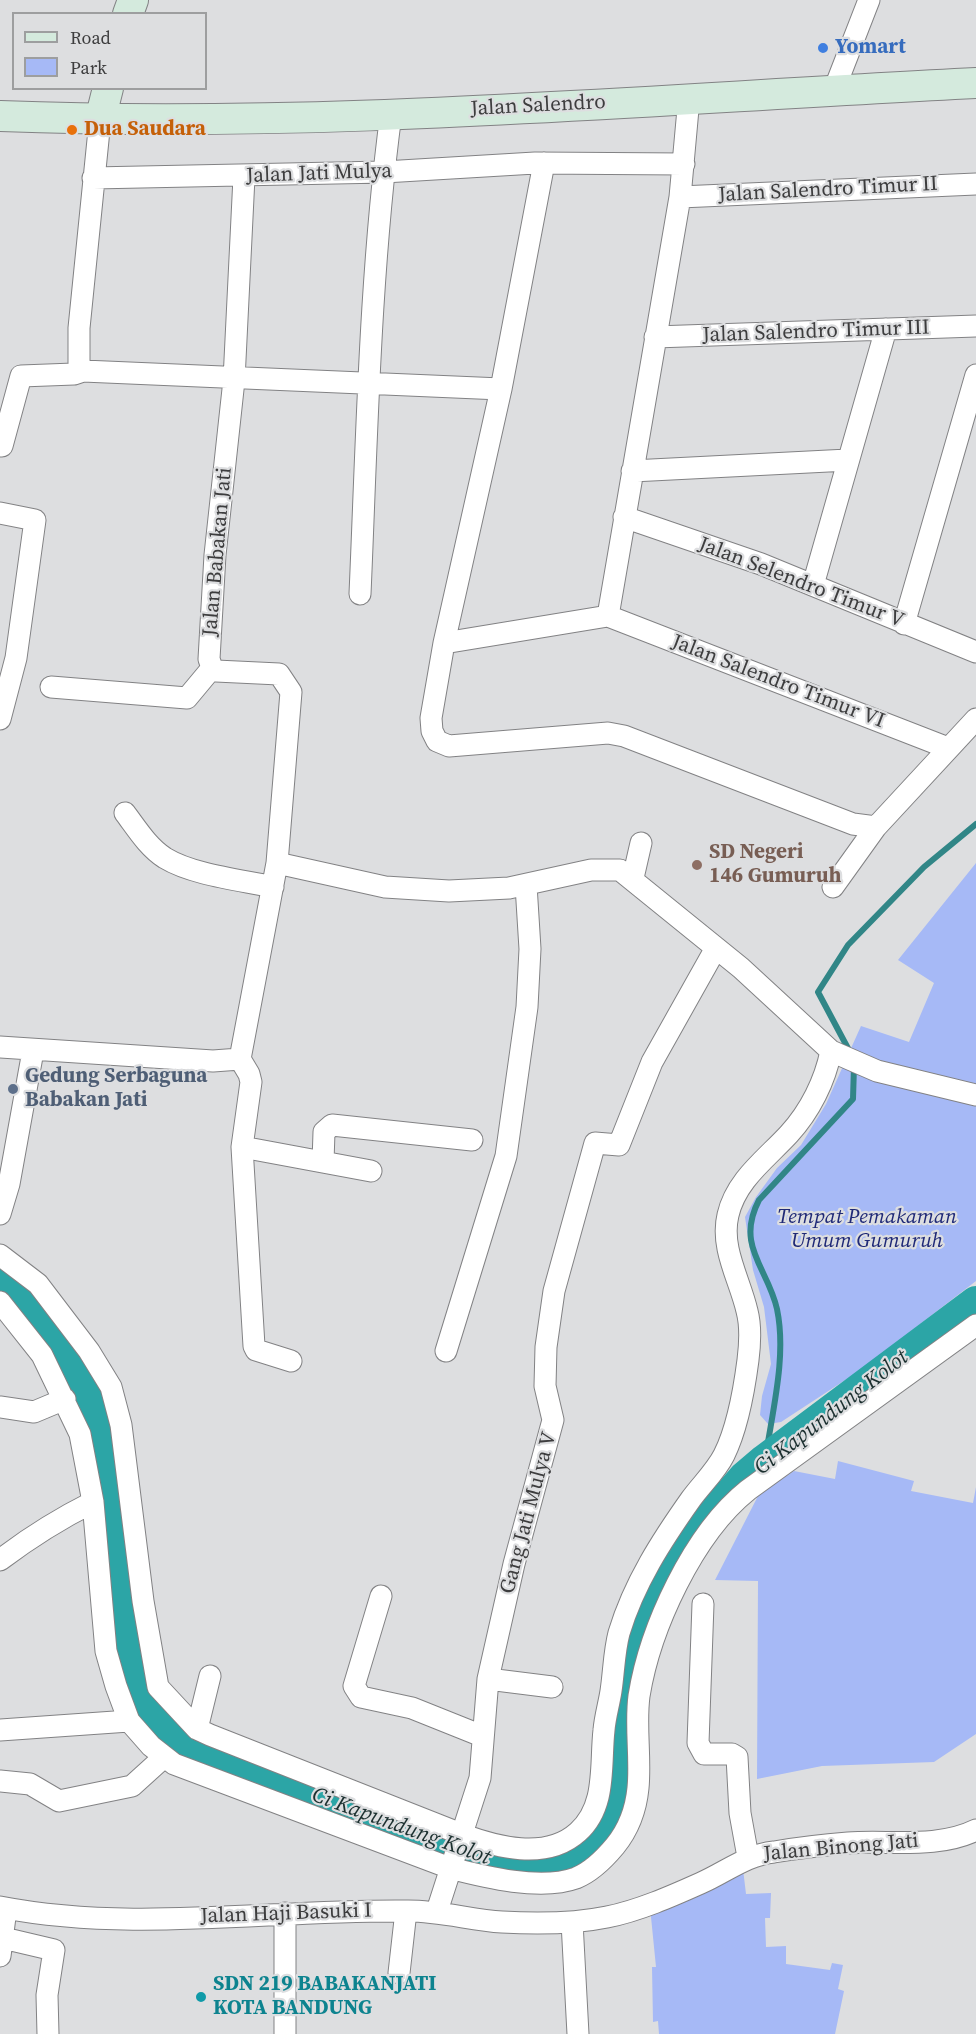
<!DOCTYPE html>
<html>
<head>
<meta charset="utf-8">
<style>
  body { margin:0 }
  #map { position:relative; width:976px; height:2034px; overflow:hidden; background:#dddee0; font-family:"Source Serif 4",serif }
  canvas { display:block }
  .legend { position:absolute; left:12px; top:12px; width:195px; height:78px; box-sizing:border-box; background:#dddee0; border:2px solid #9d9e9f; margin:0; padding:8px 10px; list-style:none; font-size:18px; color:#3d3d3e }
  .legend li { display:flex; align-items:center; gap:12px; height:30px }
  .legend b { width:30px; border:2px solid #9d9e9f }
</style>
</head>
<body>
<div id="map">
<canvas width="976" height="2034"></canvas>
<ul class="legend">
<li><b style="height:8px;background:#d4eadd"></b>Road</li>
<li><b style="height:16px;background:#a6b9f6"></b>Park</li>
</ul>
</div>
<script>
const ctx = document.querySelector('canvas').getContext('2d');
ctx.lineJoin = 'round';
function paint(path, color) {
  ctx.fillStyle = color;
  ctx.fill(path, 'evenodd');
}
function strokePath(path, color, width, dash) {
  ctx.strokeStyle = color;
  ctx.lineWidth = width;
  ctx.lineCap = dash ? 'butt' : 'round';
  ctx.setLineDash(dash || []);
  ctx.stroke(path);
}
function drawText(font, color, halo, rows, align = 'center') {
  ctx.font = font + ' "Source Serif 4",serif';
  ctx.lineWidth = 4.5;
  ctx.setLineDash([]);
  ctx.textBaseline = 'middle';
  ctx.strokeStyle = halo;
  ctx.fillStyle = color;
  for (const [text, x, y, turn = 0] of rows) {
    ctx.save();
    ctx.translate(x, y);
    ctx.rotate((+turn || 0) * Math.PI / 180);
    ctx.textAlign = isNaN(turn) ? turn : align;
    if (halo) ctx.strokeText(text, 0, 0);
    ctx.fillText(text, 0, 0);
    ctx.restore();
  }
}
paint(new Path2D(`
  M 976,863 L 976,1281 L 859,1371 L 781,1422 L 768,1424 L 760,1415 L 762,1396 L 771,1364 L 764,1307 L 753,1270 L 745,1217 L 756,1197 L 777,1168 L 801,1145 L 826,1104 L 861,1026 L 909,1042 L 934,983 L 898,960 Z
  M 838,1461 L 914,1481 L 911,1491 L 973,1503 L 976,1487 L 976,1734 L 934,1762 L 822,1766 L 757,1779 L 758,1581 L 715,1580 L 759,1494 L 794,1471 L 835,1479 Z
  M 743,1869 L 746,1894 L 771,1893 L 770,1918 L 765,1918 L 766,1947 L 786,1946 L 786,1964 L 830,1970 L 832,1963 L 843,1965 L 838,1989 L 844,1991 L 835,2034 L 659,2034 L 658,2021 L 653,2022 L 652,1967 L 656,1967 L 650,1907 Z`), '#a6b9f6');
strokePath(new Path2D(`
  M 851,1054 L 818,992 L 848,945 L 924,867 L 976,824
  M 765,1461 C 772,1412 787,1357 777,1309 C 768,1268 735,1246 759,1200 L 853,1099 L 854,1066`), '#318687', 6);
strokePath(new Path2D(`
  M 0,1276 L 55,1338 L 83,1384 L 100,1434 L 128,1666 L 145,1712 L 176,1743 L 501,1864 L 542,1864 L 569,1855 L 597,1837 L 611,1810 L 623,1684 L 641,1607 L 697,1533 L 745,1478 L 765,1461 L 976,1303`), '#2ca5a6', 34);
const street = new Path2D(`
  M 834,90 L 869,0
  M 100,120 L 79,328 L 79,363 L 83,371 L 501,389
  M 544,163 L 501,389 L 444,643 L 431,718 L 432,731 L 437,741 L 449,746 L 608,733 L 624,736 L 853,824 L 876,827
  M 93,178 L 384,172 L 535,163 L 684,164
  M 680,197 L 976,184
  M 655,337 L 976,326
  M 0,446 L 2,446 L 21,376 L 74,374 L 83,371
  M 632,471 L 848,460
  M 0,513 L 35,520 L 16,658 L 0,719
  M 624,517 L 761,564 L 976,652
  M 813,585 L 886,329
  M 360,594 C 367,434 370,272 391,114
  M 608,616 L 948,748
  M 904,624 L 976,375
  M 444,643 L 608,616 L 680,197 L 689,98
  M 212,668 L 209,659 L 215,555 L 234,380 L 244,177
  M 212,668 L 216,671 L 279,674 L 291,692 L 277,863 L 240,1059
  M 51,687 L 187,698 L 212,668
  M 125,813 C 137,829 148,847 165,858 C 193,875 241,880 273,887
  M 277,863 L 385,887 L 449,891 L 509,888 L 591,870 L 620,870 L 741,968 L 831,1051 L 877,1071 L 976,1095
  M 633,878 L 641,843
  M 833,887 L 876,827 L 976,719
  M 0,1047 L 213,1061 L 240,1059
  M 240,1059 L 249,1074 L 251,1082 L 242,1147 L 254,1346 L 256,1350 L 291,1361
  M 242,1147 L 371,1171
  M 323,1162 L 324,1132 L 332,1125 L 472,1140
  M 0,1214 L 9,1184 L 33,1051
  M 0,1255 L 38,1284 L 89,1351 L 111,1387 L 121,1425 L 143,1601 L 158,1687 L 197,1729 L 210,1735 L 461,1834 C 496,1847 546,1861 578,1832 C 607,1806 600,1765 604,1730 C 605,1717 609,1704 611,1691 C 614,1671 614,1652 619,1633 C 634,1583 662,1540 691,1499 C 702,1484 716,1471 724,1455 C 738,1427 744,1391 748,1360 C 750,1344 751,1326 747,1311 C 740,1280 720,1248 728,1215 C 736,1180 766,1159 789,1134 C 810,1111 825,1081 831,1051
  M 0,1302 L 42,1355 L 80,1434 L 93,1502 L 106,1651 L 116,1686 L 129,1721 L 151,1746 L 174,1764 L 450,1868 C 485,1877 541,1891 576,1878 C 591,1872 605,1858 615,1846 C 628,1830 636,1809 638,1788 C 641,1758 635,1726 639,1696 C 650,1628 693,1534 748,1490 L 976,1325
  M 446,1351 L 506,1156 L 527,1007 L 530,949 L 526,885
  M 0,1407 L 34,1412 L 65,1399
  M 0,1560 C 29,1538 59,1519 93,1502
  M 381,1596 L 354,1686 L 361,1697 L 412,1708 L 482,1736
  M 703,1604 L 698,1743 L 704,1754 L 732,1754 L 737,1757 L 740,1813 L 748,1857
  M 488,1679 L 552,1687
  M 197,1729 L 210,1676
  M 0,1730 L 129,1721
  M 0,1781 L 30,1784 L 59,1801 L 132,1786 L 164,1757
  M 0,1907 C 134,1933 272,1909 408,1911 C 441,1911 471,1920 502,1922 C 537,1924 573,1924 607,1917 C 638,1911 672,1896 701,1883 C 726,1872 746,1855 774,1852 C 798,1848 823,1845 848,1843 C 889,1840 938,1849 976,1830
  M 437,1911 L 480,1778 L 488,1679 L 514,1564 L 553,1420 L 545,1386 L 546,1347 L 554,1291 L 595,1143 L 619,1145 L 652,1062 L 716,948
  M 285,1913 L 285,2034
  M 572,1922 L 578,2034
  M 3,1938 L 54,1950 L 47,1995 L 48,2034
  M 0,1956 L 6,1909
  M 399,1973 L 406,1911`);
const secondary = new Path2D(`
  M 128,14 L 133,0
  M 0,116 C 325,129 652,99 976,83
  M 100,120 L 108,88`);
strokePath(street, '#828284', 23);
strokePath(secondary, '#828284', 32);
strokePath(street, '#fff', 21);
strokePath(secondary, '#d4eadd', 30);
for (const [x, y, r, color] of [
  [823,48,6,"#3f7fe0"],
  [72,130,6,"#e8710a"],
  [697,865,6,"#8d6e63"],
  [13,1089,6,"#5c6f8a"],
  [201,1997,6,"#0f9aa8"]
]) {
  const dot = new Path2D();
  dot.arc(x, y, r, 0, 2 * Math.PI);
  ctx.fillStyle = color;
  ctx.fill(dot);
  strokePath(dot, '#dddee0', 2);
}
drawText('bold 21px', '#366cbe', '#dddee0', [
  ["Yomart",835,48]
], 'left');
drawText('21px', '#3d3d3e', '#dddee0', [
  ["Jalan Salendro",538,106,-3],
  ["Jalan Jati Mulya",319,174,-2],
  ["Jalan Salendro Timur II",828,190,-3],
  ["Jalan Salendro Timur III",816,332,-2],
  ["Jalan Babakan Jati",218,552,-85],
  ["Jalan Selendro Timur V",801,583,21],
  ["Jalan Salendro Timur VI",778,682,21],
  ["Gang Jati Mulya V",529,1513,-75],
  ["Jalan Binong Jati",841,1848,-5],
  ["Jalan Haji Basuki I",286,1914,-2]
]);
drawText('bold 21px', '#c56008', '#dddee0', [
  ["Dua Saudara",84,130]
], 'left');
drawText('bold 21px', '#785e54', '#dddee0', [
  ["SD Negeri",709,853],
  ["146 Gumuruh",709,877]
], 'left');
drawText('bold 21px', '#4e5e75', '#dddee0', [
  ["Gedung Serbaguna",25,1077],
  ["Babakan Jati",25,1101]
], 'left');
drawText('italic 21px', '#1f2977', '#dddee0', [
  ["Tempat Pemakaman",867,1218],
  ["Umum Gumuruh",867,1242]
]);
drawText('bold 21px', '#0d838f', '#dddee0', [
  ["SDN 219 BABAKANJATI",213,1985],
  ["KOTA BANDUNG",213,2009]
], 'left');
drawText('italic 22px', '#1c3030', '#dddee0', [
  ["Ci Kapundung Kolot",832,1413,-38],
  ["Ci Kapundung Kolot",401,1827,20]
]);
</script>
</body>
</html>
